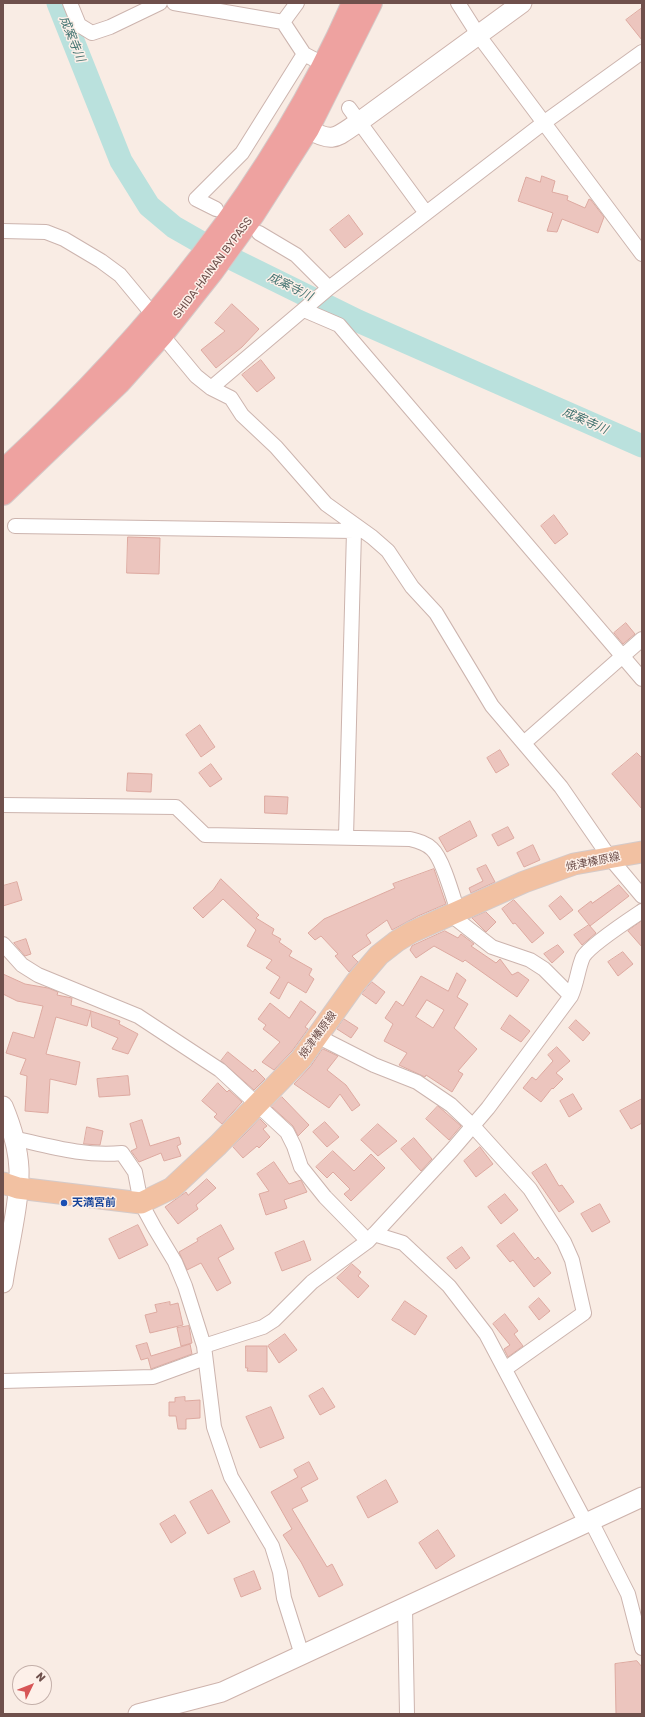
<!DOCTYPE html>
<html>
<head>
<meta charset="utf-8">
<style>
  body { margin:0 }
  #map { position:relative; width:645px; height:1717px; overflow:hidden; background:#f9ece4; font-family:Rubik,sans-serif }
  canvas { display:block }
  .frame { position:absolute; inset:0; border:4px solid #6f504c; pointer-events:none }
  .north { position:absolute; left:12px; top:1665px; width:40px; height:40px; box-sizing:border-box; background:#fdf0e9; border:1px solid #c4b0aa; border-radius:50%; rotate:47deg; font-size:11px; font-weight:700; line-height:16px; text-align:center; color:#6f504c }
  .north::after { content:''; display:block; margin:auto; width:14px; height:18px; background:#d75556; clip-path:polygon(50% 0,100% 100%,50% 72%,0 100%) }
</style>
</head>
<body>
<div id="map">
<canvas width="645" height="1717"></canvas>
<div class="frame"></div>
<div class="north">N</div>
</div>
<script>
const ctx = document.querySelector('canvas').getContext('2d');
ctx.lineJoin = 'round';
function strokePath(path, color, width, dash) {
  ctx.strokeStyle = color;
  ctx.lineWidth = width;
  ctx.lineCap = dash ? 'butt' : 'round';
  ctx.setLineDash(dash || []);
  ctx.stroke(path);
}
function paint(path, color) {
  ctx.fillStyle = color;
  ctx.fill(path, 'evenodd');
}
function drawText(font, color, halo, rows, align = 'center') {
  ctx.font = font + ' Rubik,"Noto Sans JP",sans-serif';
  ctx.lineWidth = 3;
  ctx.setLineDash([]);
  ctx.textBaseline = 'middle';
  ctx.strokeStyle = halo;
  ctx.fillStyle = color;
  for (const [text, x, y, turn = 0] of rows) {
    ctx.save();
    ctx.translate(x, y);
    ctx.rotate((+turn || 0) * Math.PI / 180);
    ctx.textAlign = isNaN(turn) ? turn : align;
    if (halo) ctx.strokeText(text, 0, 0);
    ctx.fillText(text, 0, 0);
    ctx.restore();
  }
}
strokePath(new Path2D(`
  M 58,3 L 121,161 L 149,206 L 174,227 L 216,251 L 358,321 L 642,446`), '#bae1dd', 23);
const building = new Path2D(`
  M 642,8 L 642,40 L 626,20 Z
  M 542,176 L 555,181 L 552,192 L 568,196 L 567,200 L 585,208 L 589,199 L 591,200 L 604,217 L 598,233 L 562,219 L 557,232 L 547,231 L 553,213 L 518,201 L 526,177 L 540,182 Z
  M 349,215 L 363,234 L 345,248 L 330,230 Z
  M 232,304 L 259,329 L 242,347 L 216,368 L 201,350 L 225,331 L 215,323 Z
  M 261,360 L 275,378 L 257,392 L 242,375 Z
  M 554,515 L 568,534 L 555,544 L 541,526 Z
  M 128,537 L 160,538 L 159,574 L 127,573 Z
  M 626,623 L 635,634 L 623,644 L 614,633 Z
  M 200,725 L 215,747 L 201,757 L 186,735 Z
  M 500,750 L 509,765 L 496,773 L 487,758 Z
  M 637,753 L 642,758 L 642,809 L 612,774 Z
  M 211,764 L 222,779 L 210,787 L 199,773 Z
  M 128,773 L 152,774 L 151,792 L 127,791 Z
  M 265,796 L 288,797 L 287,814 L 265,813 Z
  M 470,821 L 477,836 L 447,852 L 439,838 Z
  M 508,827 L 514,838 L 498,846 L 492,835 Z
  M 533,845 L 540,860 L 524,867 L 517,853 Z
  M 486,865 L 495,882 L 471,893 L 469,888 L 483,881 L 477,869 Z
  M 434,869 L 446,904 L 418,916 L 392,930 L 387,920 L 366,935 L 371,943 L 352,956 L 358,962 L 349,972 L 335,956 L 338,954 L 321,936 L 315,940 L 308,933 L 324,919 L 395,888 L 393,884 Z
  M 221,879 L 259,915 L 256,918 L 274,929 L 272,934 L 281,939 L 279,942 L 292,951 L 289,956 L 312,969 L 309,975 L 314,979 L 306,993 L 288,982 L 279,999 L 270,993 L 280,977 L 266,968 L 272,960 L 247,946 L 256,930 L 223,899 L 203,918 L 193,908 L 213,890 Z
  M 17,882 L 22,900 L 3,906 L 3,886 Z
  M 619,885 L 629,896 L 590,926 L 578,911 L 591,901 L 592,903 Z
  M 561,896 L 573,910 L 560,920 L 549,906 Z
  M 514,900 L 544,933 L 532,943 L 515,923 L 513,924 L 502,909 Z
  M 486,912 L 496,922 L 486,932 L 472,918 Z
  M 642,921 L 642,947 L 628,931 Z
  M 589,925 L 596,933 L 582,945 L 574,935 Z
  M 445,931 L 458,938 L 461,934 L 474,944 L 471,946 L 496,963 L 500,959 L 512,975 L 518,972 L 529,980 L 517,997 L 465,960 L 463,962 L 434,946 L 416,958 L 410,950 L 412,946 Z
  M 26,939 L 31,954 L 25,956 L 14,943 Z
  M 558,945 L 564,952 L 552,963 L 544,954 Z
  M 623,952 L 633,964 L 618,976 L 608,962 Z
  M 457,973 L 466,980 L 457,997 L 468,1004 L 454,1028 L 477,1049 L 458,1071 L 463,1074 L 452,1092 L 426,1075 L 425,1077 L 399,1065 L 407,1053 L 384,1041 L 393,1024 L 385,1018 L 396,1001 L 403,1006 L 421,976 L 448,991 ZM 427,1000 L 444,1010 L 433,1028 L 416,1017 Z
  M 3,974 L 25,984 L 48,988 L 58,992 L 57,995 L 72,998 L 71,1005 L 91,1011 L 87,1026 L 56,1017 L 46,1054 L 80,1062 L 76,1085 L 50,1079 L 48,1113 L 25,1111 L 27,1076 L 20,1074 L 26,1059 L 6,1053 L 13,1032 L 34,1038 L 43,1006 L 17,1001 L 3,994 Z
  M 372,982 L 385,992 L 376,1004 L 362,994 Z
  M 301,1001 L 316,1012 L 305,1027 L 308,1029 L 292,1051 L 274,1070 L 262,1062 L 280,1042 L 263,1029 L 266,1025 L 258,1019 L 270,1003 L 289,1018 Z
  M 91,1011 L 120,1021 L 119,1024 L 138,1034 L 128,1054 L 112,1049 L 118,1038 L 92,1027 Z
  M 510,1015 L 530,1031 L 521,1042 L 501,1029 Z
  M 344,1019 L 358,1028 L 351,1038 L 337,1029 Z
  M 576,1020 L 590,1033 L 583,1041 L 569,1028 Z
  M 557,1047 L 570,1061 L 556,1073 L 563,1079 L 553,1089 L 552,1088 L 541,1102 L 523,1088 L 532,1077 L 536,1080 L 553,1061 L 548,1055 Z
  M 323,1049 L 338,1056 L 327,1070 L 346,1085 L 360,1105 L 352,1111 L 340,1094 L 329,1108 L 294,1084 L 310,1067 Z
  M 228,1052 L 253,1072 L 255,1069 L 265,1079 L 254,1090 L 221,1061 Z
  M 128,1076 L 130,1095 L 99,1097 L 97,1079 Z
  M 218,1083 L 227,1092 L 229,1090 L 242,1102 L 222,1124 L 214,1117 L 217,1114 L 202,1101 Z
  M 573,1094 L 582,1109 L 569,1117 L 560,1101 Z
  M 282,1097 L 309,1125 L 298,1136 L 293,1126 L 272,1107 Z
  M 642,1099 L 642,1123 L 631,1129 L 620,1111 Z
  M 438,1106 L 461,1126 L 449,1140 L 426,1119 Z
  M 260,1119 L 267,1126 L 263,1129 L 270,1137 L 259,1148 L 257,1146 L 243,1158 L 233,1147 Z
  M 142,1120 L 150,1146 L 179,1137 L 181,1144 L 177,1146 L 181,1156 L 164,1161 L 161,1153 L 139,1162 L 131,1151 L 137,1148 L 130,1124 Z
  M 325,1122 L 339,1137 L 327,1147 L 313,1132 Z
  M 378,1124 L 397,1141 L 378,1156 L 361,1140 Z
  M 87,1127 L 103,1131 L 100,1145 L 84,1144 Z
  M 414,1138 L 432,1159 L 421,1171 L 401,1149 Z
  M 480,1147 L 493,1164 L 476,1177 L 464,1161 Z
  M 333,1151 L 354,1171 L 371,1154 L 385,1168 L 351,1201 L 344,1194 L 350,1189 L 333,1172 L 327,1178 L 316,1167 Z
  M 274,1162 L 289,1184 L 301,1180 L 307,1192 L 284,1200 L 287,1208 L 266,1215 L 259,1194 L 269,1191 L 257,1174 Z
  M 546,1164 L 559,1186 L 562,1185 L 574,1202 L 559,1212 L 532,1173 Z
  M 207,1179 L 216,1188 L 196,1205 L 198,1209 L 178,1224 L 165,1207 L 186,1192 L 188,1195 Z
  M 505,1194 L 518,1210 L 501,1224 L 488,1207 Z
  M 600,1204 L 610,1222 L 592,1232 L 581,1214 Z
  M 138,1225 L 148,1245 L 119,1259 L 109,1239 Z
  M 221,1225 L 234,1249 L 218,1258 L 231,1283 L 217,1291 L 201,1263 L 187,1270 L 179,1252 L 198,1241 L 197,1239 Z
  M 514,1233 L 535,1260 L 538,1257 L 551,1273 L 534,1287 L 513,1260 L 510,1262 L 497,1246 Z
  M 304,1241 L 311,1260 L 282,1271 L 275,1253 Z
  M 462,1247 L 470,1258 L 456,1269 L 447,1258 Z
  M 352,1264 L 361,1272 L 358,1276 L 369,1286 L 358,1298 L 337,1278 Z
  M 539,1298 L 550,1311 L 539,1320 L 529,1307 Z
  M 405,1301 L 427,1316 L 415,1335 L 392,1320 Z
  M 170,1302 L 170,1305 L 178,1303 L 183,1325 L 150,1333 L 145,1315 L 157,1312 L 155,1305 Z
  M 505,1314 L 518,1331 L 514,1334 L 523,1346 L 508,1357 L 504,1349 L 510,1345 L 493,1324 Z
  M 189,1326 L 192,1343 L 181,1346 L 177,1328 Z
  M 285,1334 L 297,1350 L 279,1363 L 268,1346 Z
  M 147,1343 L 151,1356 L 190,1344 L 192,1354 L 151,1369 L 148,1358 L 141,1360 L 136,1346 Z
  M 246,1346 L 267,1346 L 267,1372 L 247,1371 L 248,1368 L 246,1368 Z
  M 323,1388 L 335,1407 L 320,1415 L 309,1396 Z
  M 185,1397 L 185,1401 L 200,1400 L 200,1418 L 186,1419 L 186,1429 L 178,1429 L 176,1416 L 169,1416 L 169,1402 L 175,1402 L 175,1398 Z
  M 271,1407 L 284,1438 L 260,1448 L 246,1417 Z
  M 309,1462 L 318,1479 L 301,1488 L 308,1501 L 292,1509 L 327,1567 L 332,1564 L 343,1585 L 319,1597 L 301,1562 L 283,1535 L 292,1529 L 271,1492 L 298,1477 L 294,1470 Z
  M 386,1480 L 398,1502 L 368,1518 L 357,1497 Z
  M 212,1490 L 230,1522 L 208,1534 L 190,1502 Z
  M 175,1515 L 186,1533 L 171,1543 L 160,1524 Z
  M 438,1530 L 455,1556 L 436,1569 L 419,1543 Z
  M 254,1571 L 261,1589 L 241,1597 L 234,1579 Z
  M 637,1661 L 642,1667 L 642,1714 L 616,1714 L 615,1664 Z`);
paint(building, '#ecc5be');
strokePath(building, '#dda9a0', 1);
const street = new Path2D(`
  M 70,3 L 79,25 L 92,33 L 110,27 L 160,3
  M 174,3 L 283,22 L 304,54 L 323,64
  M 458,3 L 479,36 L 642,254
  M 283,22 L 297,3
  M 349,108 L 426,213
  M 216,209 L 196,199 L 242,153 L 304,54
  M 3,231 L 46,232 L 64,239 L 101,261 L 120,275 L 154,316
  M 259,233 L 296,255 L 329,288
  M 304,310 L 339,325 L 642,679
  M 162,335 L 196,376 L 211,388 L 231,398 L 242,415 L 276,447 L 326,504 L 372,537 L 388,551 L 412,587 L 436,613 L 492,706 L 561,787 L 610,858 L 642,896
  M 211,388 L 329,288 L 542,124 L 642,52
  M 15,526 L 354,531 L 354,525
  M 525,742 L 642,639
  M 3,805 L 176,807 L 205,835 L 410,839 C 418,841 426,843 432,849 C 443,859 453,897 458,912
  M 346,837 L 354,531
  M 451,915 L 492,947 L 530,960 L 544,969 L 571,996
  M 3,944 L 22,965 L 38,975 L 138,1016 L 220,1070 L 287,1132 L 294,1146 L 301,1167 L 325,1197 L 368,1241
  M 317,1036 L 374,1065 L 417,1082 L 451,1105 L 473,1126 L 530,1189 L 564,1242 L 572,1260 L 584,1313 L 505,1369
  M 13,1138 C 49,1146 85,1157 122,1153 L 135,1172 L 141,1203 L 154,1227 L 175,1262 L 185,1286 L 204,1346 L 214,1427 L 231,1477 L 272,1546 L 280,1572 L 284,1598 L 302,1655
  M 374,1234 L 403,1243 L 449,1286 L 486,1334 L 586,1523
  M 204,1346 L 263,1327 L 274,1320 L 312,1282 L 368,1241 L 452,1150 L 488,1108 L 571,996 C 577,983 578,968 583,957 C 589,946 630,919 642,911
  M 3,1381 L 153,1377 L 205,1358
  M 591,1521 L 628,1594 L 642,1648
  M 405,1608 L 407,1714`);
const secondary = new Path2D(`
  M 308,129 C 334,144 336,137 359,122 L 522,3
  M 3,1106 C 11,1125 18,1148 19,1169 C 20,1202 8,1249 3,1283
  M 138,1714 L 222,1692 L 642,1497`);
const primary = new Path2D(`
  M 3,1183 L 18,1188 L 141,1203 L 172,1188 L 218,1145 L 301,1059 L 356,982 L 379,955 L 397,941 L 412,932 L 524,882 L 574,864 L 642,852`);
const highway = new Path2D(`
  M 3,471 C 148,337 273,185 353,3
  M 3,494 L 120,382 L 162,335 L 212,272 L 253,215 L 308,129 L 371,3`);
strokePath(street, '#ccb4ae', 16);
strokePath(secondary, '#ceb3ac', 21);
strokePath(primary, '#d4cac9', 23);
strokePath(highway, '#d4cac9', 24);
strokePath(street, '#fff', 14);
strokePath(secondary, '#fff', 19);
strokePath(primary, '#f2c1a2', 21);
strokePath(highway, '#eea2a0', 22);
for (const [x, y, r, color] of [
  [64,1203,4,"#1a4fb4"]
]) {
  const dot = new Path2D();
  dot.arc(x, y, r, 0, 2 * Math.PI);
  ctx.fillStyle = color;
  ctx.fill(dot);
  strokePath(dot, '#fdf0e9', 1.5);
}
drawText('11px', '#6f504c', '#fdf0e9', [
  ["SHIDA-HAINAN BYPASS",213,268,-53],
  ["焼津榛原線",593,862,-12],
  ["焼津榛原線",318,1035,-54]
]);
drawText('bold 11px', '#164399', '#fdf0e9', [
  ["天満宮前",72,1203]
], 'left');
drawText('italic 12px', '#427370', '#fdf0e9', [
  ["成案寺川",72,39,68],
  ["成案寺川",290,287,26],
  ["成案寺川",585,421,24]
]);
</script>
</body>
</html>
